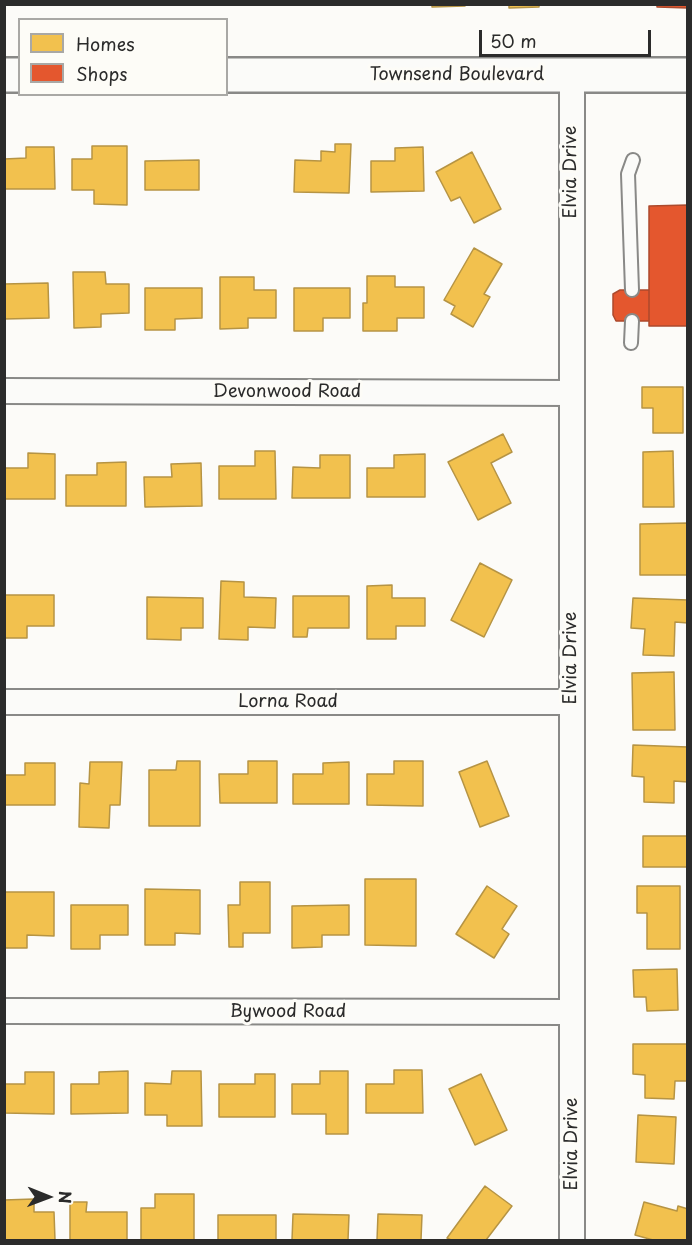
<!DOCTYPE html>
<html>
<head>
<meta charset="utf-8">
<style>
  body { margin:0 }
  #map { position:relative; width:692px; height:1245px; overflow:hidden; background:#fcfbf8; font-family:"Playpen Sans",sans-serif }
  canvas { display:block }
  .frame { position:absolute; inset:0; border:6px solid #2b2b2b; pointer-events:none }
  .legend { position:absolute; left:18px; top:18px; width:210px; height:78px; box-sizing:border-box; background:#fdfcf7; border:2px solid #a9a8a5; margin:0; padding:8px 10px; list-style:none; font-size:18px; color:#2b2b2b }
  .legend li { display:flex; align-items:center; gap:12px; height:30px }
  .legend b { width:30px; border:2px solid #a9a8a5 }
  .north { position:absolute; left:18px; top:1167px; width:60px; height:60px; -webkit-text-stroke:4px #fdfcf7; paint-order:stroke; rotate:91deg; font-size:16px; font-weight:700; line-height:24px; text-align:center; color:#2b2b2b }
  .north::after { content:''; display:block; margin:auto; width:21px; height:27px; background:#2b2b2b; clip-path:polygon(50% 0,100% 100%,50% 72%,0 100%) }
  .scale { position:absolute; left:479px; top:30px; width:172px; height:27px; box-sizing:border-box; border:3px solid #2b2b2b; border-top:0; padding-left:8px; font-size:18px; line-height:21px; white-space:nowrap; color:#2b2b2b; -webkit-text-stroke:4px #fdfcf7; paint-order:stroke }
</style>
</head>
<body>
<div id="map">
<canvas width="692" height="1245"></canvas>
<div class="frame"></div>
<ul class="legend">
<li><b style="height:16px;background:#f2c14e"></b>Homes</li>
<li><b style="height:16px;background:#e4572e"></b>Shops</li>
</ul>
<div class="north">N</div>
<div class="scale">50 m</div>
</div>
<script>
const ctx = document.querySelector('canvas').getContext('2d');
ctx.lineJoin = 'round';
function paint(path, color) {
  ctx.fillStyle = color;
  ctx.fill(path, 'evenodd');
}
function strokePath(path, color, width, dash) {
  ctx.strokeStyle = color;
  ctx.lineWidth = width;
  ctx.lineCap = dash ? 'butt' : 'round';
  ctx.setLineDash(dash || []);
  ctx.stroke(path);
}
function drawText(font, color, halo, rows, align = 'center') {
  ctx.font = font + ' "Playpen Sans",sans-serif';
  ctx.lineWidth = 6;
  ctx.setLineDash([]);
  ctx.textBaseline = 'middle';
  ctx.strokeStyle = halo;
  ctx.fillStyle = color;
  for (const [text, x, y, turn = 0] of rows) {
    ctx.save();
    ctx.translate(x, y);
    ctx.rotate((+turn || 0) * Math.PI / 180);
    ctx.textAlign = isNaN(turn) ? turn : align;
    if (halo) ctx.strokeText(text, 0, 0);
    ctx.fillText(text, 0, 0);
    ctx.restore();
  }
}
const homes = new Path2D(`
  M 432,4 L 465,4 L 465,6 L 432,7 Z
  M 509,4 L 539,4 L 539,7 L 509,8 Z
  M 335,144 L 351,144 L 349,193 L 294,192 L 295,160 L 321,161 L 321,151 L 335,152 Z
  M 92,146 L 127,146 L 127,205 L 94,204 L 94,190 L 72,190 L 72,159 L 92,159 Z
  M 26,147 L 54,147 L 55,189 L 4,189 L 4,159 L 26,158 Z
  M 423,147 L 424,191 L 371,192 L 371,161 L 395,161 L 395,148 Z
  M 472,152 L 501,209 L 474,223 L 460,197 L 451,201 L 436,172 Z
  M 199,160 L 199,190 L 145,190 L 145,161 Z
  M 474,248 L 502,264 L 484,294 L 490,297 L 473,327 L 451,314 L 455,306 L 444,300 Z
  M 73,272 L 105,272 L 106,284 L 129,284 L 129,313 L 101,314 L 101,327 L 74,328 Z
  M 367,276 L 395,276 L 395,287 L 424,287 L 424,318 L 397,318 L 397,331 L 363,331 L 363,303 L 367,303 Z
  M 220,277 L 254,277 L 254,290 L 276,290 L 276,318 L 248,318 L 248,328 L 220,329 Z
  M 48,283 L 49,318 L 4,319 L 4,284 Z
  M 145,288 L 202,288 L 202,318 L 175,319 L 175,330 L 145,330 Z
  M 294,288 L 350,288 L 350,318 L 323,318 L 323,331 L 294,331 Z
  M 642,387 L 683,387 L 683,433 L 653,433 L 653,408 L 642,408 Z
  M 503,434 L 512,452 L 491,463 L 511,503 L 478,520 L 448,462 Z
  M 255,451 L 275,451 L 276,499 L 219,499 L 219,466 L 255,466 Z
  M 673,451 L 674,507 L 643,507 L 643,452 Z
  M 28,453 L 55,454 L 55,499 L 4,499 L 4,468 L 28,468 Z
  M 425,454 L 425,497 L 367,497 L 367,468 L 394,468 L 394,455 Z
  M 320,455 L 350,455 L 350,498 L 292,498 L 293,467 L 320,468 Z
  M 126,462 L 126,506 L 66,506 L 66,475 L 97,475 L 97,463 Z
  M 201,463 L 202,506 L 145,507 L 144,477 L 172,477 L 171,464 Z
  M 688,523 L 688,575 L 640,575 L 640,524 Z
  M 480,563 L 512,580 L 484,637 L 451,620 Z
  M 221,581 L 244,582 L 244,597 L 276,598 L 275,628 L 248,627 L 248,640 L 219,639 Z
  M 392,585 L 392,598 L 425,598 L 425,626 L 396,626 L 396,639 L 367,639 L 367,586 Z
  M 4,595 L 54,595 L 54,626 L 27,626 L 27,638 L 4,638 Z
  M 293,596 L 349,596 L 349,628 L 308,628 L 307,637 L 293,637 Z
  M 147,597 L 203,598 L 203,628 L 181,628 L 181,640 L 147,639 Z
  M 633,598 L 688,600 L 688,623 L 675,622 L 674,656 L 643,655 L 645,629 L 631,628 Z
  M 674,672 L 675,730 L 633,730 L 632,673 Z
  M 633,745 L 688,747 L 688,782 L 674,781 L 674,803 L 644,802 L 644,777 L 632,776 Z
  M 177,761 L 200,761 L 200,826 L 149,826 L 149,770 L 176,770 Z
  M 248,761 L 277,761 L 277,803 L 220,803 L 219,774 L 248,774 Z
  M 394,761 L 423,761 L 423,806 L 367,805 L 367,774 L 394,774 Z
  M 487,761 L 509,816 L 480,827 L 459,772 Z
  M 90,762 L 122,762 L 120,805 L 110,805 L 109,828 L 79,827 L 80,783 L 89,784 Z
  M 349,762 L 349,804 L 293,804 L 293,774 L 323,774 L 323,763 Z
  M 25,763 L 55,763 L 55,805 L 4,805 L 4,775 L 25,775 Z
  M 643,836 L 688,836 L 688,867 L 643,867 Z
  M 365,879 L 416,879 L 416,946 L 365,945 Z
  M 240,882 L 270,882 L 270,933 L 243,933 L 243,947 L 229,947 L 228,905 L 240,905 Z
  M 487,886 L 517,906 L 502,929 L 509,934 L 494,958 L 456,934 Z
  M 637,886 L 680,886 L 680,949 L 647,949 L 647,913 L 637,913 Z
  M 145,889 L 200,890 L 200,934 L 175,933 L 175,945 L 145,945 Z
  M 4,892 L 54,892 L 54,936 L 27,935 L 27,948 L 4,948 Z
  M 71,905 L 128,905 L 128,935 L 100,935 L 100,949 L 71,949 Z
  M 349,905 L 349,935 L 322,935 L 322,947 L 292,948 L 292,906 Z
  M 677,969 L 678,1010 L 647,1011 L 646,997 L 634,997 L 633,970 Z
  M 633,1044 L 688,1044 L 688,1081 L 675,1081 L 674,1099 L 645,1098 L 645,1075 L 633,1074 Z
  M 394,1070 L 422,1070 L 423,1113 L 366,1113 L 366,1084 L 394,1084 Z
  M 128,1071 L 128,1113 L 71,1114 L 71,1084 L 99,1084 L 99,1072 Z
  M 172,1071 L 201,1071 L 202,1126 L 167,1126 L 167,1115 L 145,1115 L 145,1083 L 171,1084 Z
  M 320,1071 L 348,1071 L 348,1134 L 326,1134 L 326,1114 L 292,1114 L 292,1084 L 320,1084 Z
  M 25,1072 L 54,1072 L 54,1114 L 4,1113 L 4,1084 L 25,1084 Z
  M 255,1074 L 275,1074 L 275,1117 L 219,1117 L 219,1084 L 255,1084 Z
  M 481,1074 L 507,1130 L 475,1145 L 449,1089 Z
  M 638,1115 L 676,1117 L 674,1164 L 636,1162 Z
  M 485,1186 L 512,1206 L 486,1240 L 451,1240 L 447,1238 Z
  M 155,1194 L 194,1194 L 194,1240 L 141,1240 L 141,1208 L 155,1208 Z
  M 34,1199 L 34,1212 L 54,1212 L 55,1240 L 4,1240 L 4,1200 Z
  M 70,1202 L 87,1202 L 86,1212 L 127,1212 L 127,1240 L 70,1240 Z
  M 644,1202 L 677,1211 L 678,1206 L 688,1209 L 688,1240 L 653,1240 L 635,1235 Z
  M 293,1214 L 349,1215 L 348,1240 L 292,1240 Z
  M 378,1214 L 422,1215 L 421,1240 L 377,1240 Z
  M 218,1215 L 276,1215 L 276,1240 L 218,1240 Z`);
paint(homes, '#f2c14e');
strokePath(homes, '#b69444', 1.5);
const shops = new Path2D(`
  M 657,4 L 688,4 L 688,8 L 657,7 Z
  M 688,205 L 688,326 L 649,326 L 649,206 Z
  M 620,290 L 649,290 L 649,321 L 616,321 L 613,315 L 613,294 Z`);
paint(shops, '#e4572e');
strokePath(shops, '#ac4a2d', 1.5);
const lane = new Path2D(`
  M 632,290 L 628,174 L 633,160
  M 631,343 L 632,321`);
const street = new Path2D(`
  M 572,75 L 572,1240
  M 4,391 L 570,393
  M 4,702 L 571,702
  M 4,1011 L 571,1012`);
const secondary = new Path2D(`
  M 4,75 L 20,75
  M 226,75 L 688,75`);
strokePath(lane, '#898987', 16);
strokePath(street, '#898987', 28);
strokePath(secondary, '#898987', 38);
strokePath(lane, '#fbfbf9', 12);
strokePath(street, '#fbfbf9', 24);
strokePath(secondary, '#fbfbf9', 33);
drawText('18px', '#2b2b2b', '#fdfcf7', [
  ["Townsend Boulevard",457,75],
  ["Elvia Drive",571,172,-90],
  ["Devonwood Road",287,392],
  ["Elvia Drive",571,658,-90],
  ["Lorna Road",288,702],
  ["Bywood Road",288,1012],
  ["Elvia Drive",572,1144,-90]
]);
</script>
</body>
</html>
